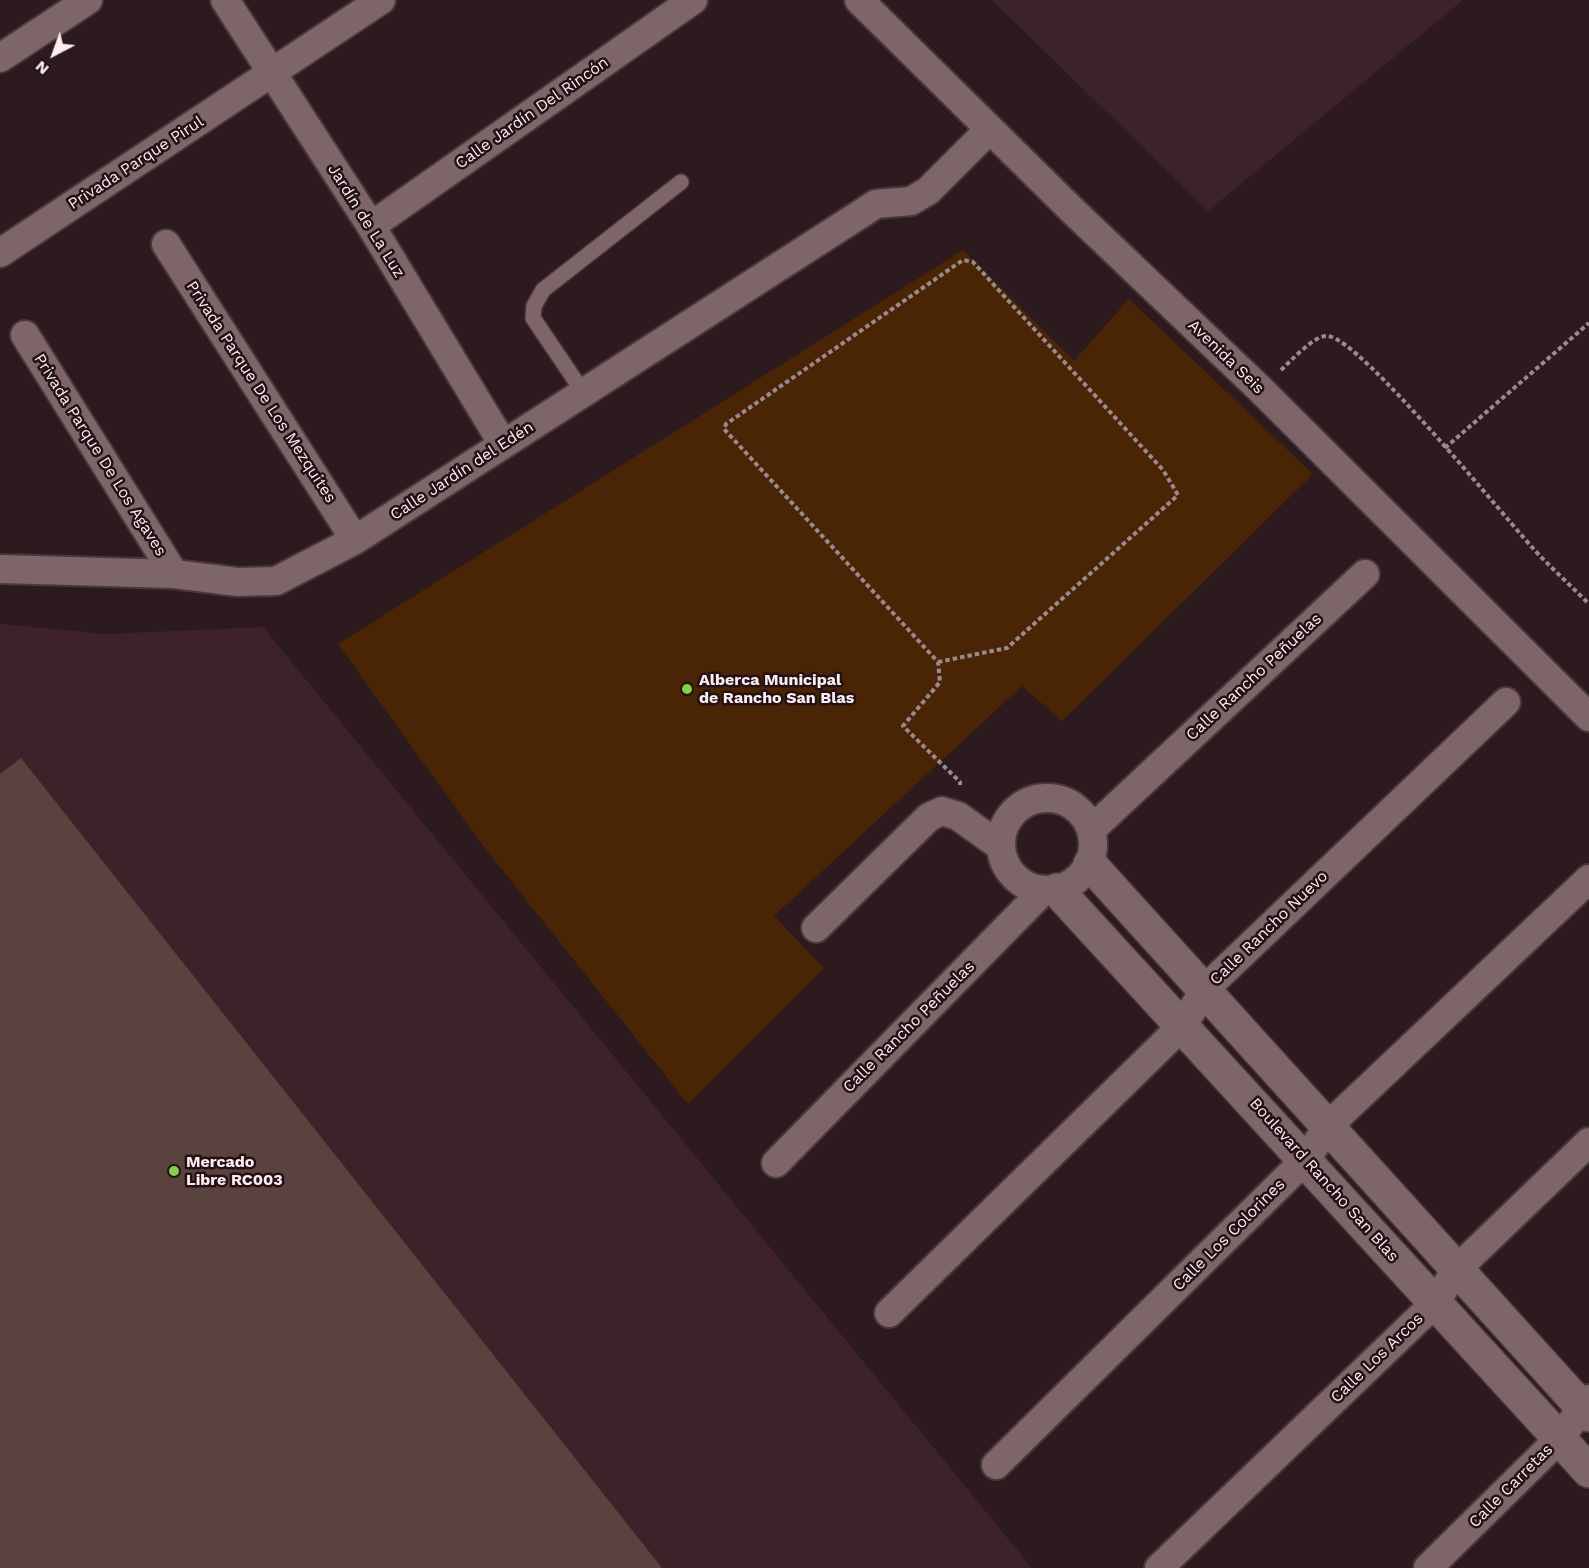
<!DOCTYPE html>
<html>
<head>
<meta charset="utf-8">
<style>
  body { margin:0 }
  #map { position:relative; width:1589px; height:1568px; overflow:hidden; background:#2d1a1e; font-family:"Work Sans",sans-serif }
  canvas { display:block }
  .north { position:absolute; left:24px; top:24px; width:60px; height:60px; -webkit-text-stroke:4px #231115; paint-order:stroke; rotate:221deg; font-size:16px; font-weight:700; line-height:24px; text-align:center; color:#fbedf0 }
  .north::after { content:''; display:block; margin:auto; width:21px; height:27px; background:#fbedf0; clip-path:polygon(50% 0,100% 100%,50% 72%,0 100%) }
</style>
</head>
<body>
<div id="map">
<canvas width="1589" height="1568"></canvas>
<div class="north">N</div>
</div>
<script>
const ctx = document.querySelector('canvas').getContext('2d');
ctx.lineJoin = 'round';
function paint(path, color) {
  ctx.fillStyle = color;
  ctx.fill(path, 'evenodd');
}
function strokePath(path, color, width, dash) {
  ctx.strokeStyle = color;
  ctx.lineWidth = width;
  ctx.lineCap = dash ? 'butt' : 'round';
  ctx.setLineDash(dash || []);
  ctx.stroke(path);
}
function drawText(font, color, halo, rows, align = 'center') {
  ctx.font = font + ' "Work Sans",sans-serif';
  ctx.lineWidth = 5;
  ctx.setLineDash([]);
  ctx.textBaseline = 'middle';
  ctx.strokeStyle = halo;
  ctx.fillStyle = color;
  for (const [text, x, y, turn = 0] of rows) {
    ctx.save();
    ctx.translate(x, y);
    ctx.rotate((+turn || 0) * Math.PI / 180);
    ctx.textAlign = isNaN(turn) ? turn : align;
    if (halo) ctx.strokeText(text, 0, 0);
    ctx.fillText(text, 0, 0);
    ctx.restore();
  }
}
paint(new Path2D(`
  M 992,0 L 1463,0 L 1208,211 Z
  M 0,624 L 106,634 L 263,627 L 1032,1568 L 0,1568 Z`), '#3d2329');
paint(new Path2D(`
  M 963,250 L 1074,361 L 1129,299 L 1313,474 L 1062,721 L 1022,686 L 774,916 L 824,968 L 688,1104 L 481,843 L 338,644 Z`), '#4a2505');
paint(new Path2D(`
  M 21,758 L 662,1568 L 0,1568 L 0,774 Z`), '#5a433f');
const service = new Path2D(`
  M 583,392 L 533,318 L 534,306 L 543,290 L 681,182`);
const minor = new Path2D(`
  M 225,0 L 371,226 L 503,444
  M 859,0 L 1073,211 L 1260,389 L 1589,717
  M 0,58 L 88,0
  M 371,226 L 693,0
  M 166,244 L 355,540
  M 0,253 L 381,0
  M 25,335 L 174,574
  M 0,569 L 174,574 L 238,582 L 276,581 L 355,540 L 876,204 L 911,201 L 928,191 L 989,130
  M1001 844a46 46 0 1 1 92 0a46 46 0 1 1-92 0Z
  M 1091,830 L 1365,574
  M 816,928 L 929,817 L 942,811 L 958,816 L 1000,846
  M 776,1163 L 1043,891
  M 889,1313 L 1183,1025 L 1205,989 L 1506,702
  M 996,1465 L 1306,1159 L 1328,1126 L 1589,879
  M 1159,1568 L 1435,1303 L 1456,1270 L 1589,1142
  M 1428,1568 L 1559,1439 L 1589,1399`);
const tertiary = new Path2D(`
  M 1090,864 L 1589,1415
  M 1057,890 L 1589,1471`);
strokePath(service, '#48383b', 18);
strokePath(minor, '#48383b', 32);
strokePath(tertiary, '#48383b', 36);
strokePath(new Path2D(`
  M 1281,370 C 1290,362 1315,334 1328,336 C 1362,340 1507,521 1540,556 C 1556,572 1573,588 1589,604
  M 1445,448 L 1589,323
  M 938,662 L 1007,648 L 1178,495 L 1163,470 L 973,262 L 963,260 L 726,424 L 724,429 L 938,662 L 940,682 L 903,726 L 960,782 L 960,785`), '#9a8a8d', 4, [4.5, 3]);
strokePath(service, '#7d656a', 15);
strokePath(minor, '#7d656a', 28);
strokePath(tertiary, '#7d656a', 33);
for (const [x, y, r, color] of [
  [687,689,6,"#85cf4d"],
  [174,1171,6,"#85cf4d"]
]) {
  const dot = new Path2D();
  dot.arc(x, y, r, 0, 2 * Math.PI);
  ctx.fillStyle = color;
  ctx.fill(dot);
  strokePath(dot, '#231115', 2);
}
drawText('16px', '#fbedf0', '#231115', [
  ["Calle Jardín Del Rincón",532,113,-35],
  ["Privada Parque Pirul",136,163,-33],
  ["Jardín de La Luz",366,221,58],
  ["Avenida Seis",1226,357,44],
  ["Privada Parque De Los Mezquites",261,392,57],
  ["Privada Parque De Los Agaves",100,455,58],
  ["Calle Jardín del Edén",462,471,-33],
  ["Calle Rancho Peñuelas",1254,677,-43],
  ["Calle Rancho Nuevo",1269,928,-44],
  ["Calle Rancho Peñuelas",909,1027,-45],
  ["Boulevard Rancho San Blas",1324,1180,48],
  ["Calle Los Colorines",1229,1235,-45],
  ["Calle Los Arcos",1377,1358,-44],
  ["Calle Carretas",1511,1486,-45]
]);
drawText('bold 16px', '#fbedf0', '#231115', [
  ["Alberca Municipal",699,680],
  ["de Rancho San Blas",699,698],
  ["Mercado",186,1162],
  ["Libre RC003",186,1180]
], 'left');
</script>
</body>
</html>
